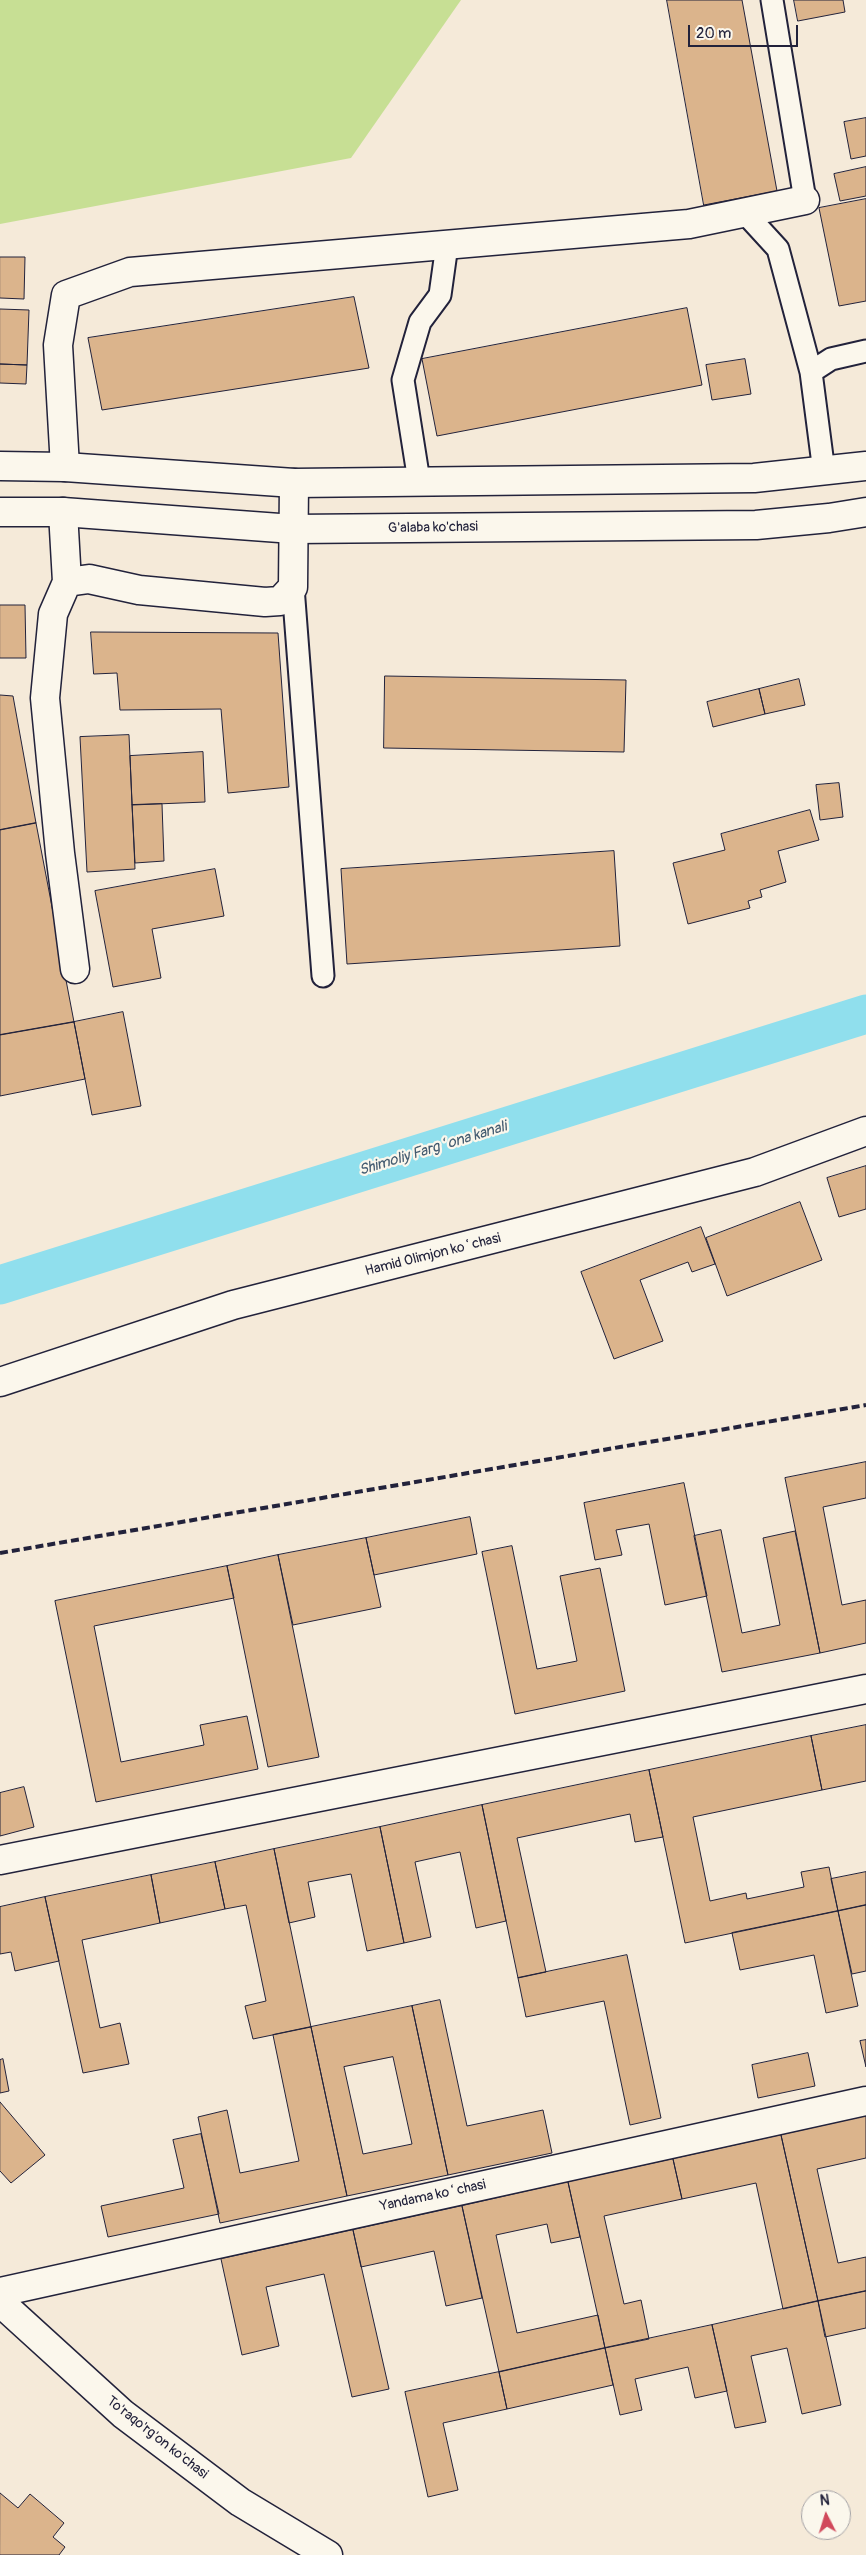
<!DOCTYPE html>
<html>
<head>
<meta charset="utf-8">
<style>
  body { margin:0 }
  #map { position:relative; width:866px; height:2555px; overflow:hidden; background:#f5ead9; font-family:Pangolin,sans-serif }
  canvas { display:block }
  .north { position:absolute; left:801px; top:2490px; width:50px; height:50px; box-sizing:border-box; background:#fbf7ec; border:1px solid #a4a2a5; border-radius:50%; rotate:355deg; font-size:14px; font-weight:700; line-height:20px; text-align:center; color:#22223b }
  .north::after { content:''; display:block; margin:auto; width:18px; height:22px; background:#d1495b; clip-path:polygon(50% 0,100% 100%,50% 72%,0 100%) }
  .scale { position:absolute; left:688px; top:25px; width:110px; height:22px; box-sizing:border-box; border:2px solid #22223b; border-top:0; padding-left:6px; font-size:15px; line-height:18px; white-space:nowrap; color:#22223b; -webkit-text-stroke:4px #fbf7ec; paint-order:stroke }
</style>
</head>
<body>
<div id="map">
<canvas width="866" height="2555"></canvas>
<div class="north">N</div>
<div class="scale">20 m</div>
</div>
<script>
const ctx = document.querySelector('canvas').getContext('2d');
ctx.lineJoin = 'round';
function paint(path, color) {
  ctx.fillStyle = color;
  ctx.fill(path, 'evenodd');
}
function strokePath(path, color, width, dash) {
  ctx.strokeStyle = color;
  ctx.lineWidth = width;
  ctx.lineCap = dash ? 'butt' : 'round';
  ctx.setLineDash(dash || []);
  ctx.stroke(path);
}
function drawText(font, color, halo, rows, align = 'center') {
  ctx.font = font + ' Pangolin,sans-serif';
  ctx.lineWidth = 4.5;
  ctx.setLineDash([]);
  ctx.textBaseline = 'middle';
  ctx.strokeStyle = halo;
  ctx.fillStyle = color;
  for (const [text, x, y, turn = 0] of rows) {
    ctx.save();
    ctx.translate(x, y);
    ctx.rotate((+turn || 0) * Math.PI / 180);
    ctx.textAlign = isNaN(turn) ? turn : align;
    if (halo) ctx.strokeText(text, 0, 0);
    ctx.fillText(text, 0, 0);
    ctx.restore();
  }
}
paint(new Path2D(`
  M 0,0 L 461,0 L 351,158 L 0,224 Z`), '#c7df94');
strokePath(new Path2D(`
  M 0,1285 L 866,1014`), '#90dfed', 39);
const building = new Path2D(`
  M 667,0 L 742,0 L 777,191 L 704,205 Z
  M 794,0 L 843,0 L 845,12 L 798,21 Z
  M 866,118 L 866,156 L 851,159 L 844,122 Z
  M 866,167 L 866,196 L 840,201 L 834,174 Z
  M 866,199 L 866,301 L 839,306 L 819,208 Z
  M 0,257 L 25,257 L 24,299 L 0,298 Z
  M 354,297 L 369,368 L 102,410 L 88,338 Z
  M 687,308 L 702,385 L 437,436 L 422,359 Z
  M 0,309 L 29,310 L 27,365 L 0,364 Z
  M 745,359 L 751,394 L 712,400 L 706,365 Z
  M 0,364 L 27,365 L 26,384 L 0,383 Z
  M 0,605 L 25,605 L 26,658 L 0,658 Z
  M 91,632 L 278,633 L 289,787 L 228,793 L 221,709 L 120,710 L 117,673 L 94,674 Z
  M 385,676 L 626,680 L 624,752 L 384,748 Z
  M 799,679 L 805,705 L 765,714 L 759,689 Z
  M 759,689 L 765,714 L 713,727 L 707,702 Z
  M 0,695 L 13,696 L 36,823 L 0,830 Z
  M 129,735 L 135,869 L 87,872 L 80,737 Z
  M 203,752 L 205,802 L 132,805 L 130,756 Z
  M 839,783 L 843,817 L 820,820 L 816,785 Z
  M 162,804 L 164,861 L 135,863 L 132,805 Z
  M 810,810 L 819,840 L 778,851 L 786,882 L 760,890 L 762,897 L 748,901 L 750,908 L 688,924 L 673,863 L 725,850 L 721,834 Z
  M 36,823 L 74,1022 L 0,1035 L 0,830 Z
  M 614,851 L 620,946 L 347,964 L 341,869 Z
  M 215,869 L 224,916 L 152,929 L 161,978 L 113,987 L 95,891 Z
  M 123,1012 L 141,1106 L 92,1115 L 74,1022 Z
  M 74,1022 L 85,1079 L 0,1096 L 0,1035 Z
  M 866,1166 L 866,1209 L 839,1217 L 827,1178 Z
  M 800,1202 L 822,1260 L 727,1296 L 706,1238 Z
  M 701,1227 L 715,1264 L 692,1272 L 688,1262 L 640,1280 L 663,1341 L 614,1359 L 581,1272 Z
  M 866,1462 L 866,1498 L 823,1507 L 842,1605 L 866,1600 L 866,1643 L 820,1653 L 785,1478 Z
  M 684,1483 L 707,1596 L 665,1605 L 649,1524 L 616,1530 L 622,1555 L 595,1560 L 584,1503 Z
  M 470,1517 L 477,1554 L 374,1575 L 366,1538 Z
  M 721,1530 L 742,1633 L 780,1625 L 763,1538 L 795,1531 L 820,1653 L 722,1672 L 694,1536 Z
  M 366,1538 L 381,1607 L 293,1625 L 278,1555 Z
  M 512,1546 L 537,1669 L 577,1661 L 560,1576 L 600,1568 L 625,1691 L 515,1714 L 482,1552 Z
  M 278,1555 L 319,1757 L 268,1767 L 227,1566 Z
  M 227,1566 L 234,1598 L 94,1626 L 121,1762 L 204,1745 L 200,1725 L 247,1716 L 258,1769 L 96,1802 L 55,1601 Z
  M 866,1725 L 866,1781 L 822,1790 L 811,1736 Z
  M 811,1736 L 822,1790 L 693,1817 L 710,1901 L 746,1893 L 747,1899 L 804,1887 L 801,1872 L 829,1867 L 838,1911 L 685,1943 L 649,1770 Z
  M 649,1770 L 663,1837 L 635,1842 L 630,1814 L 517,1838 L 546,1972 L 518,1978 L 482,1805 Z
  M 24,1787 L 34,1827 L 0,1836 L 0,1793 Z
  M 482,1805 L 506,1921 L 476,1928 L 460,1852 L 415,1862 L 431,1937 L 404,1943 L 380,1827 Z
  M 380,1827 L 404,1943 L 367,1951 L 351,1874 L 308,1882 L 315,1917 L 289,1923 L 274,1849 Z
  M 274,1849 L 311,2027 L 253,2039 L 245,2006 L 266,2001 L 246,1905 L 225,1909 L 215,1862 Z
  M 215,1862 L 225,1909 L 160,1923 L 151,1875 Z
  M 866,1872 L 866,1905 L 838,1911 L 831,1879 Z
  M 151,1875 L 160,1923 L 82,1940 L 100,2028 L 120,2023 L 129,2064 L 83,2073 L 45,1897 Z
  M 45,1897 L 59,1961 L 15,1971 L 11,1952 L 0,1954 L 0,1907 Z
  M 866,1905 L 866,1971 L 852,1974 L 838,1911 Z
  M 838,1911 L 858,2006 L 826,2013 L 814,1955 L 740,1970 L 732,1933 Z
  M 627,1955 L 661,2118 L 630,2125 L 604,2001 L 526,2017 L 518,1978 Z
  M 440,2000 L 467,2126 L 543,2110 L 552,2153 L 448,2175 L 412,2006 Z
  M 412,2006 L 448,2175 L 347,2196 L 311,2027 ZM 393,2057 L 412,2144 L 363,2154 L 344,2067 Z
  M 311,2027 L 347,2196 L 220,2223 L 198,2117 L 227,2110 L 240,2173 L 299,2161 L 273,2035 Z
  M 866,2040 L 866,2067 L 860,2041 Z
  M 808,2053 L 815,2086 L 758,2098 L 752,2065 Z
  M 3,2059 L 9,2091 L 0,2093 L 0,2060 Z
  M 0,2102 L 45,2155 L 11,2183 L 0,2171 Z
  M 866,2116 L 866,2158 L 817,2169 L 838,2263 L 866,2257 L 866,2291 L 818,2301 L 781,2135 Z
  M 201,2134 L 219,2214 L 108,2237 L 101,2206 L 184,2188 L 173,2140 Z
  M 781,2135 L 818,2301 L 783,2309 L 756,2183 L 682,2199 L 673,2159 Z
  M 673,2159 L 682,2199 L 604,2216 L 624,2304 L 641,2300 L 649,2339 L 605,2348 L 568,2182 Z
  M 568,2182 L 580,2237 L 551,2243 L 547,2224 L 496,2235 L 517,2333 L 598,2315 L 605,2348 L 499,2372 L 462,2206 Z
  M 462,2206 L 482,2298 L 446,2306 L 434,2251 L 361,2267 L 353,2230 Z
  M 353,2230 L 389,2389 L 352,2397 L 324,2274 L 266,2287 L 279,2346 L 242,2355 L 221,2259 Z
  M 866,2291 L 866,2328 L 825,2337 L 818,2301 Z
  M 818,2301 L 841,2405 L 802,2414 L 787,2348 L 751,2356 L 766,2422 L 735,2428 L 712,2325 Z
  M 712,2325 L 727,2391 L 695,2398 L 688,2367 L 635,2379 L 642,2410 L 620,2415 L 605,2348 Z
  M 605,2348 L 613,2385 L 507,2409 L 499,2372 Z
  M 499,2372 L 507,2409 L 443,2423 L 458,2490 L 428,2497 L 405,2392 Z
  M 0,2493 L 18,2508 L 30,2494 L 64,2523 L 53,2537 L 65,2547 L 59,2555 L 0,2555 Z`);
paint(building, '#dbb48c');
strokePath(building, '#22223b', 1);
const lane = new Path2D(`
  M 772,0 L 805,200
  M 745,213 L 778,249 L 811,372
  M 824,472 L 811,372 L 831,359 L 866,351
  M 419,481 L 403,380 L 420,322 L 440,295 L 447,245
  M 293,587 L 323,976`);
const street = new Path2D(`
  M 65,467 L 58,345 L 66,295 L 130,272 L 689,224 L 805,200
  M 63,512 L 67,582 L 89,579 L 139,590 L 265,602 L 280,601 L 293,587 L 294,483
  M 67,582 L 53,614 L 45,698 L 60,853 L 75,969
  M 0,1382 L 233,1305 L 755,1172 L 866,1131
  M 0,2292 L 866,2101`);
const secondary = new Path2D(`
  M 0,466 L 65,467 L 294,483 L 754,478 L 866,466
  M 0,512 L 63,512 L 293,529 L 756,525 L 829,518 L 866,512
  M 0,1860 L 866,1689
  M 0,2302 L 123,2414 L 240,2502 L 328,2555`);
strokePath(lane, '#22223b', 25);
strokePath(street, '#22223b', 31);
strokePath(secondary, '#22223b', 31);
strokePath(lane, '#fbf7ec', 21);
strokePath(street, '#fbf7ec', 28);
strokePath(secondary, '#fbf7ec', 28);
strokePath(new Path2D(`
  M 0,1553 L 866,1405`), '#22223b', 4, [8, 4]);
drawText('14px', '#22223b', '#fbf7ec', [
  ["G'alaba ko'chasi",433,528,-1],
  ["Hamid Olimjon koʻchasi",433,1255,-14],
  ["Yandama koʻchasi",433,2196,-12],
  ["To'raqo'rg'on ko'chasi",157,2438,38]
]);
drawText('italic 15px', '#435b70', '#fbf7ec', [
  ["Shimoliy Fargʻona kanali",433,1149,-17]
]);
</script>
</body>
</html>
